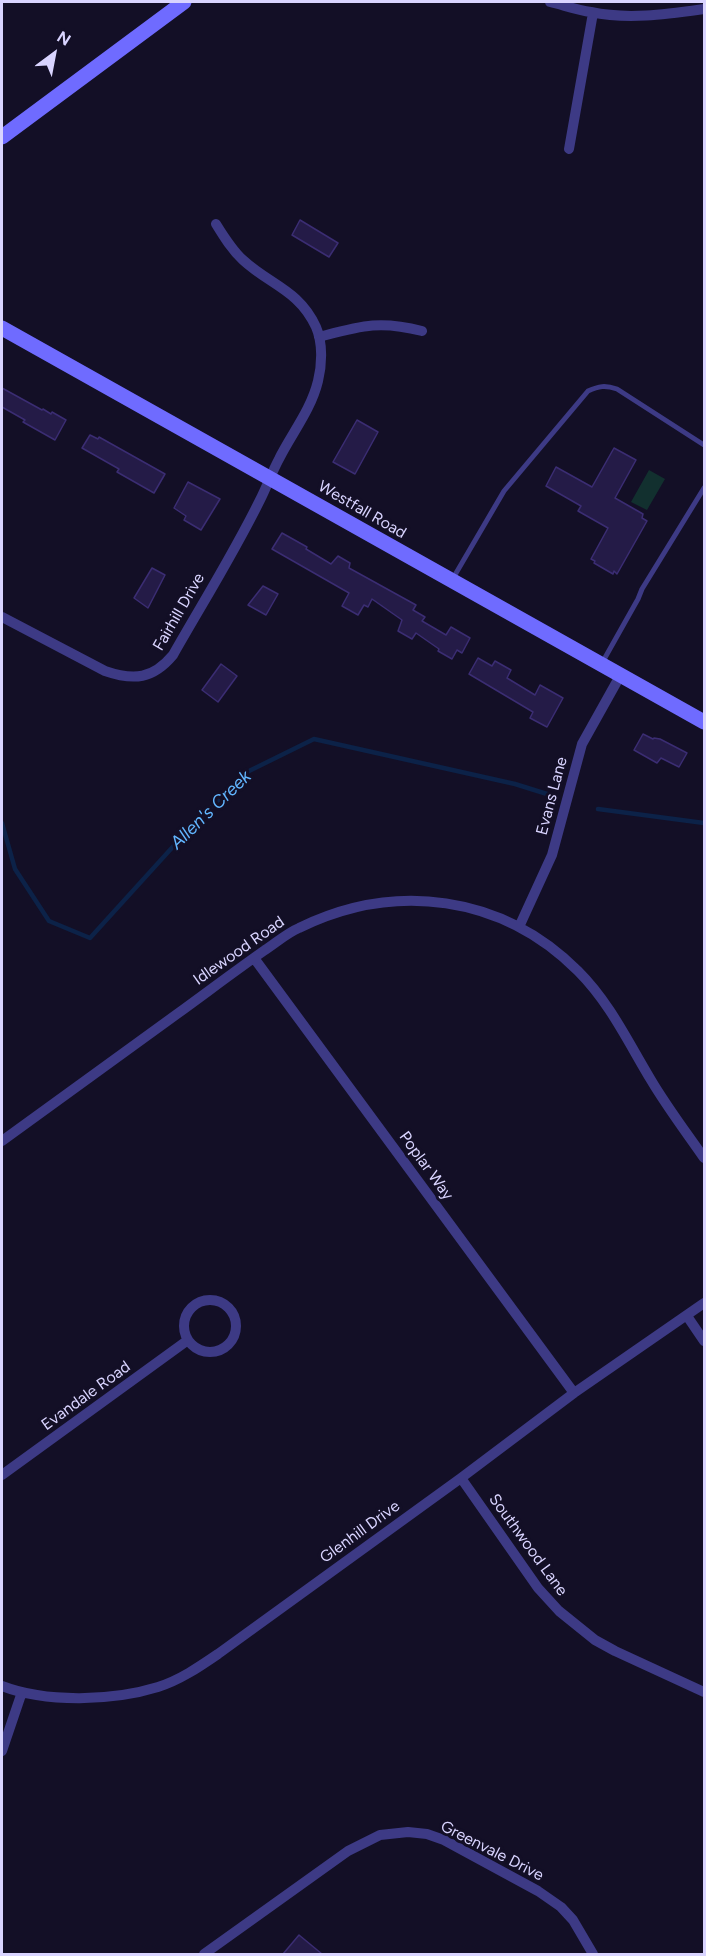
<!DOCTYPE html>
<html>
<head>
<meta charset="utf-8">
<style>
  body { margin:0 }
  #map { position:relative; width:706px; height:1956px; overflow:hidden; background:#130f26; font-family:Figtree,sans-serif }
  canvas { display:block }
  .frame { position:absolute; inset:0; border:3px solid #d9d4ff; pointer-events:none }
  .north { position:absolute; left:24px; top:24px; width:60px; height:60px; -webkit-text-stroke:4px #130f26; paint-order:stroke; rotate:32deg; font-size:16px; font-weight:700; line-height:24px; text-align:center; color:#d9d4ff }
  .north::after { content:''; display:block; margin:auto; width:21px; height:27px; background:#d9d4ff; clip-path:polygon(50% 0,100% 100%,50% 72%,0 100%) }
</style>
</head>
<body>
<div id="map">
<canvas width="706" height="1956"></canvas>
<div class="frame"></div>
<div class="north">N</div>
</div>
<script>
const ctx = document.querySelector('canvas').getContext('2d');
ctx.lineJoin = 'round';
function paint(path, color) {
  ctx.fillStyle = color;
  ctx.fill(path, 'evenodd');
}
function strokePath(path, color, width, dash) {
  ctx.strokeStyle = color;
  ctx.lineWidth = width;
  ctx.lineCap = dash ? 'butt' : 'round';
  ctx.setLineDash(dash || []);
  ctx.stroke(path);
}
function drawText(font, color, halo, rows, align = 'center') {
  ctx.font = font + ' Figtree,sans-serif';
  ctx.lineWidth = 6;
  ctx.setLineDash([]);
  ctx.textBaseline = 'middle';
  ctx.strokeStyle = halo;
  ctx.fillStyle = color;
  for (const [text, x, y, turn = 0] of rows) {
    ctx.save();
    ctx.translate(x, y);
    ctx.rotate((+turn || 0) * Math.PI / 180);
    ctx.textAlign = isNaN(turn) ? turn : align;
    if (halo) ctx.strokeText(text, 0, 0);
    ctx.fillText(text, 0, 0);
    ctx.restore();
  }
}
paint(new Path2D(`
  M 649,470 L 665,479 L 647,510 L 631,502 Z`), '#12302f');
strokePath(new Path2D(`
  M 598,809 L 704,823
  M 2,823 L 15,869 L 49,921 L 90,938 L 189,829 L 247,772 L 314,739 L 515,784 L 547,794`), '#0c2248', 4.5);
const building = new Path2D(`
  M 300,220 L 338,243 L 329,257 L 292,235 Z
  M 2,388 L 42,410 L 43,409 L 51,414 L 52,412 L 66,420 L 55,440 L 23,422 L 25,420 L 2,407 Z
  M 357,420 L 378,432 L 355,474 L 333,462 Z
  M 90,435 L 98,439 L 99,437 L 165,474 L 154,493 L 117,472 L 119,469 L 82,448 Z
  M 614,448 L 636,460 L 615,498 L 643,514 L 642,518 L 647,521 L 617,574 L 614,571 L 613,574 L 594,563 L 595,561 L 591,559 L 608,528 L 578,511 L 581,506 L 546,486 L 556,467 L 592,487 Z
  M 188,482 L 220,499 L 201,530 L 184,520 L 186,516 L 174,508 Z
  M 282,533 L 307,547 L 306,549 L 331,564 L 338,556 L 350,563 L 349,568 L 416,605 L 413,610 L 425,617 L 422,621 L 446,635 L 451,627 L 470,638 L 462,653 L 457,650 L 452,659 L 438,651 L 439,649 L 416,633 L 412,639 L 398,631 L 402,620 L 372,599 L 368,607 L 364,605 L 358,615 L 342,606 L 349,593 L 272,549 Z
  M 152,568 L 165,575 L 148,608 L 134,598 Z
  M 263,586 L 278,594 L 266,615 L 248,605 Z
  M 478,658 L 492,666 L 495,661 L 511,670 L 507,678 L 535,695 L 540,685 L 563,698 L 547,727 L 530,718 L 533,712 L 469,674 Z
  M 221,664 L 237,676 L 218,702 L 202,690 Z
  M 643,734 L 653,739 L 654,738 L 660,739 L 687,753 L 679,767 L 661,758 L 657,763 L 634,750 Z
  M 299,1935 L 322,1954 L 283,1954 Z`);
paint(building, '#241b47');
strokePath(building, '#3b2d73', 1.5);
strokePath(new Path2D(`
  M 452,580 L 504,491 L 588,391 C 599,386 605,385 617,389 L 704,445
  M 602,663 L 638,599 L 642,589 L 704,488`), '#3d3a85', 5);
strokePath(new Path2D(`
  M 550,2 C 563,5 577,10 591,12 C 628,20 668,14 704,9
  M 569,149 L 593,13
  M 319,337 C 361,326 379,320 422,331
  M 2,617 L 105,671 C 134,681 153,679 173,655 C 202,604 234,553 260,500 C 267,486 272,472 279,459 C 292,433 311,410 318,381 C 322,365 323,343 316,327 C 299,290 270,285 243,260 C 232,250 224,237 216,224
  M 519,927 L 552,855 L 582,744 L 620,676
  M 254,958 L 574,1393
  M 2,1141 C 60,1099 119,1056 177,1014 C 206,993 235,971 265,950 C 276,943 287,933 299,928 C 395,881 502,895 578,971 C 610,1003 628,1042 651,1080 C 667,1107 686,1132 704,1158
  M184 1326a26 26 0 1 1 52 0a26 26 0 1 1-52 0Z
  M 687,1316 L 704,1341
  M 2,1475 L 188,1340
  M 461,1478 L 538,1588 L 559,1611 L 595,1640 L 615,1651 L 704,1692
  M 2,1686 C 46,1703 113,1701 158,1687 C 180,1680 199,1667 218,1654 L 461,1478 L 574,1393 L 704,1303
  M 2,1751 L 22,1692
  M 204,1954 L 348,1851 L 380,1835 L 408,1832 L 427,1834 L 444,1840 L 538,1891 L 561,1907 L 573,1920 L 593,1954`), '#3d3a85', 10);
strokePath(new Path2D(`
  M 2,137 L 184,2
  M 2,328 L 704,722`), '#6f6bff', 15);
drawText('16px', '#d9d4ff', '#130f26', [
  ["Westfall Road",362,510,30],
  ["Fairhill Drive",179,612,-60],
  ["Evans Lane",552,796,-75],
  ["Idlewood Road",239,951,-35],
  ["Poplar Way",426,1166,54],
  ["Evandale Road",86,1396,-36],
  ["Glenhill Drive",360,1532,-36],
  ["Southwood Lane",528,1545,54],
  ["Greenvale Drive",492,1851,27]
]);
drawText('italic 18px', '#62b6ff', '#130f26', [
  ["Allen's Creek",211,810,-44]
]);
</script>
</body>
</html>
